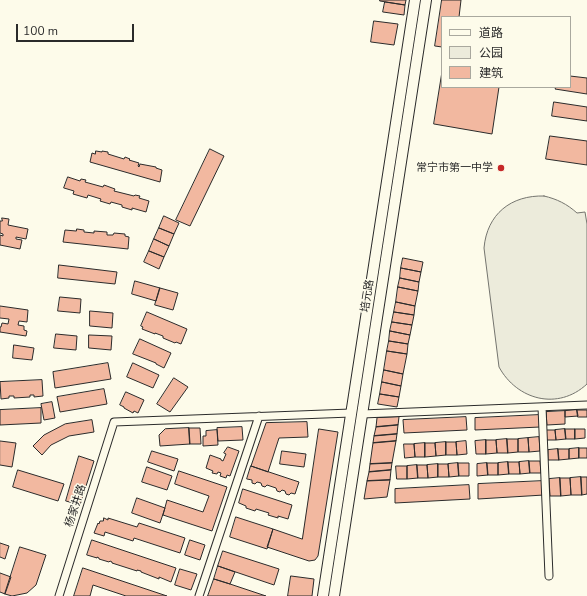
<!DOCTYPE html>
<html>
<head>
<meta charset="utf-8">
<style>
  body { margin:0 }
  #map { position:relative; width:587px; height:596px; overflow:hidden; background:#fdfbea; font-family:"Nunito Sans","Noto Sans SC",sans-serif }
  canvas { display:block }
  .legend { position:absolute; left:441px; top:16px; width:130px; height:72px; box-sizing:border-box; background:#fdfbea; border:1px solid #a9a89e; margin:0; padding:5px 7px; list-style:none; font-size:12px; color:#2b2b2b }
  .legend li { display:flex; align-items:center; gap:8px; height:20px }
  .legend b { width:20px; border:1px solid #a9a89e }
  .scale { position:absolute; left:16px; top:24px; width:118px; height:18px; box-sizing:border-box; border:2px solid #2b2b2b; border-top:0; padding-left:5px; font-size:12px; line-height:14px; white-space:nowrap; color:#2b2b2b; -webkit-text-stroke:3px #fdfbea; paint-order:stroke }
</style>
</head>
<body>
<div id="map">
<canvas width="587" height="596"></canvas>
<ul class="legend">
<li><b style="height:5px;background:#fdfbea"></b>道路</li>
<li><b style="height:11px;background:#ecebdb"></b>公园</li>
<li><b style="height:11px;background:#f2b8a0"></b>建筑</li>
</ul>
<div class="scale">100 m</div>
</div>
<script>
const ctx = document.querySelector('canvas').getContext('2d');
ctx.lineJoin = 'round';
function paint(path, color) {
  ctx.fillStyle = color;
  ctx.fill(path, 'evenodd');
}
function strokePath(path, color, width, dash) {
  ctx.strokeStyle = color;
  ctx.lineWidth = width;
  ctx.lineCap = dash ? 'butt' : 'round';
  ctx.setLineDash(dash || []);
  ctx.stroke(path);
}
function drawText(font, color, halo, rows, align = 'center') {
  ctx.font = font + ' "Nunito Sans","Noto Sans SC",sans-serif';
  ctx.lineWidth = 3;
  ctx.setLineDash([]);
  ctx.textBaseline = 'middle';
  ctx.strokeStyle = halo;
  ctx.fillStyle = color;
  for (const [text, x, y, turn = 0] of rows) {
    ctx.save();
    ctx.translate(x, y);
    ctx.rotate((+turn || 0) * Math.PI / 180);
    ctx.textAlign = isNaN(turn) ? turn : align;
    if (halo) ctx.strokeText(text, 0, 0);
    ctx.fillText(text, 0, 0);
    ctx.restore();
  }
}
const green = new Path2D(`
  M 544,196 C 557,199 567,204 577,213 L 585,212 L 587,224 L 587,384 C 558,411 517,400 499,367 L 484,248 C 487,214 511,195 544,196 Z`);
paint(green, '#ecebdb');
strokePath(green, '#74746e', 1);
const building = new Path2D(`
  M 380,0 L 406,0 L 405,5 L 380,1 Z
  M 442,0 L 461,0 L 459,17 L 442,17 L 442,47 L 435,46 Z
  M 385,2 L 405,5 L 404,15 L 383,12 Z
  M 374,21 L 398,24 L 394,45 L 371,42 Z
  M 442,72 L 442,87 L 499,87 L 492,134 L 434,124 Z
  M 570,76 L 587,78 L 587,94 L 555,89 L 556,87 L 570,87 Z
  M 554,102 L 587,107 L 587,121 L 552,116 Z
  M 550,136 L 587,141 L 587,165 L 546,159 Z
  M 210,149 L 224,156 L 190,226 L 176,220 Z
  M 96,151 L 102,152 L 102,151 L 108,152 L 108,154 L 124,159 L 125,157 L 130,159 L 129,160 L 139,163 L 138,166 L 139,167 L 140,164 L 156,167 L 156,168 L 162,170 L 160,182 L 90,162 L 92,153 L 95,154 Z
  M 68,177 L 80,181 L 81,179 L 86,180 L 85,182 L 103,187 L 104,185 L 115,189 L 114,191 L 134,196 L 135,195 L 140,196 L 139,198 L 149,201 L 146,212 L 132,208 L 132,210 L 122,207 L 122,205 L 111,202 L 110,204 L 100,201 L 101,199 L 88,195 L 87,198 L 73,194 L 74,191 L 64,188 Z
  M 164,216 L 179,223 L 174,234 L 159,228 Z
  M 2,218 L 9,219 L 8,225 L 28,229 L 26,239 L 16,237 L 16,239 L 22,240 L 20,249 L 0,245 L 0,235 L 3,236 L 3,234 L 0,233 L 0,221 L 2,221 Z
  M 159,228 L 174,234 L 169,246 L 154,239 Z
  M 77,229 L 84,230 L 84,232 L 94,233 L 94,231 L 107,232 L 107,235 L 113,235 L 114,233 L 125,234 L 125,236 L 129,237 L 128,249 L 63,242 L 65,230 L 76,231 Z
  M 154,239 L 169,246 L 164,257 L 149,251 Z
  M 149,251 L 164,257 L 159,269 L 144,262 Z
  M 403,258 L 423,262 L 421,272 L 401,268 Z
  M 59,265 L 117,272 L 115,284 L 58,278 Z
  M 401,268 L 421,272 L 419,282 L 400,278 Z
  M 400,278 L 419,282 L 418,291 L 398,287 Z
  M 135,281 L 160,288 L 156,301 L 132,294 Z
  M 398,287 L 418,291 L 415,306 L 396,302 Z
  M 160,288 L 178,293 L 173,310 L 155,305 Z
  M 60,297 L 81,299 L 80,313 L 58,311 Z
  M 396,302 L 415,306 L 414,315 L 394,312 Z
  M 0,306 L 28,310 L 27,322 L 19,321 L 18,325 L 24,326 L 24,330 L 27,331 L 26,336 L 0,332 L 0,327 L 1,327 L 2,323 L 8,324 L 9,319 L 0,318 Z
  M 90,311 L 113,313 L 112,328 L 90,326 Z
  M 147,312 L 187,329 L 181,344 L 176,342 L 175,343 L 163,338 L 163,336 L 155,333 L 155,334 L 142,329 L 143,327 L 141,326 Z
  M 394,312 L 414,315 L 412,325 L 392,322 Z
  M 392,322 L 412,325 L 410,335 L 390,331 Z
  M 390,331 L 410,335 L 408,344 L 389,341 Z
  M 56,334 L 77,336 L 76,350 L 54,348 Z
  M 89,335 L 112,336 L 111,350 L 89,348 Z
  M 140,339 L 171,353 L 164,368 L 156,364 L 156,363 L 133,354 Z
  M 389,341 L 408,344 L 407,354 L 387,351 Z
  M 14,345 L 34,348 L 32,360 L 13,358 Z
  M 387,351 L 407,354 L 403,374 L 384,370 Z
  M 108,363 L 111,379 L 55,388 L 53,372 Z
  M 133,363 L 159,375 L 153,388 L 127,377 Z
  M 384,370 L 403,374 L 401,386 L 382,382 Z
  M 174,378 L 188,387 L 170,412 L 157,404 Z
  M 42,380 L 43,396 L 34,397 L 34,395 L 30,395 L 30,397 L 14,398 L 14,396 L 9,396 L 9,398 L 1,399 L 0,382 Z
  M 382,382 L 401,386 L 399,397 L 380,394 Z
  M 104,389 L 107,404 L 60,412 L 57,397 Z
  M 126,392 L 144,400 L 138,413 L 134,411 L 133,413 L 124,408 L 124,407 L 120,405 Z
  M 380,394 L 399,397 L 397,407 L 378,404 Z
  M 52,402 L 55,418 L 44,420 L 41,404 Z
  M 41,408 L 41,423 L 0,425 L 0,410 Z
  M 577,410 L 587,410 L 587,417 L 578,417 Z
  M 577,410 L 578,416 L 565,417 L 565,411 Z
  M 565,411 L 565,424 L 547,425 L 546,412 Z
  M 539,415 L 540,427 L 475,430 L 475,418 Z
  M 399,417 L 398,425 L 376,427 L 377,418 Z
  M 466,417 L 467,430 L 404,433 L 403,420 Z
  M 92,420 L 94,432 L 69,436 L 51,445 L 42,455 L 33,446 L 44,435 L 65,424 Z
  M 307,422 L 308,437 L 279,438 L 268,472 L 251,466 L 266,423 Z
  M 398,425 L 397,434 L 374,436 L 376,427 Z
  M 242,427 L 243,440 L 218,441 L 217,428 Z
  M 189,428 L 200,428 L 201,444 L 190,444 Z
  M 189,428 L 190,444 L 160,446 L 159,435 L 165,429 Z
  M 319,429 L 338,432 L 318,556 L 315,560 L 309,561 L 267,547 L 273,529 L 302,539 Z
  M 565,429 L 575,429 L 575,439 L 566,439 Z
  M 565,429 L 566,439 L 556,440 L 555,430 Z
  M 575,429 L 585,429 L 585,438 L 575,439 Z
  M 217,430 L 218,445 L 203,446 L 203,436 L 206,436 L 206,431 Z
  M 546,430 L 555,430 L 556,440 L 546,440 Z
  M 397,434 L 396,441 L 373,443 L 374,436 Z
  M 539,437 L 540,451 L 529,452 L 528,438 Z
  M 528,438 L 529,452 L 518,452 L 518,439 Z
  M 507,439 L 518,439 L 518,452 L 508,453 Z
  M 507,439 L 508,453 L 497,453 L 496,440 Z
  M 486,440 L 496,440 L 497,453 L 486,454 Z
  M 486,440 L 486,454 L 476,454 L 475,441 Z
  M 0,441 L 16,443 L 12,467 L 0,465 Z
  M 396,441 L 392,463 L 370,464 L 373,443 Z
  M 466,441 L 467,454 L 457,455 L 456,442 Z
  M 446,442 L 456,442 L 457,455 L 446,455 Z
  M 446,442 L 446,455 L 436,456 L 435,443 Z
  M 425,443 L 435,443 L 436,456 L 425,457 Z
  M 425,443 L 425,457 L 415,457 L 414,444 Z
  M 404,444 L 414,444 L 415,457 L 405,458 Z
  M 228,447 L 239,451 L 230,476 L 227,475 L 226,478 L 220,476 L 221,473 L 218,472 L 217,474 L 212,473 L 213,471 L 206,468 L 210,455 L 221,459 L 221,460 L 223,461 L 226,454 L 224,453 Z
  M 579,448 L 587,448 L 587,458 L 579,458 Z
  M 579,448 L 579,458 L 569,459 L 569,449 Z
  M 558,449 L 569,449 L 569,459 L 559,460 Z
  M 558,449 L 559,460 L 548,460 L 548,450 Z
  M 152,451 L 178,459 L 174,471 L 148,462 Z
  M 282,451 L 306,454 L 304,467 L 280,464 Z
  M 79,456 L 94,461 L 80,505 L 66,501 Z
  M 529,461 L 540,461 L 541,473 L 530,473 Z
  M 529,461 L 530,473 L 520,474 L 519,462 Z
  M 508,462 L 519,462 L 520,474 L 509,474 Z
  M 508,462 L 509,474 L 498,475 L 498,463 Z
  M 392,463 L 391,470 L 369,472 L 370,464 Z
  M 458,463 L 469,463 L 469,476 L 459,476 Z
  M 458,463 L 459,476 L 449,477 L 448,464 Z
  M 487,463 L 498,463 L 498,475 L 488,475 Z
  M 487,463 L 488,475 L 477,476 L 477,464 Z
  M 438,464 L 448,464 L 449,477 L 438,477 Z
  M 438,464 L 438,477 L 428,478 L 427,465 Z
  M 417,465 L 427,465 L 428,478 L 418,478 Z
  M 417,465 L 418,478 L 407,479 L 407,466 Z
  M 251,466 L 299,482 L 295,494 L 291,493 L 289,495 L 286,494 L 285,491 L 282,490 L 280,492 L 277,491 L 276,488 L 267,485 L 265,487 L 262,486 L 261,483 L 257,482 L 255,484 L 252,483 L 252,480 L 247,479 Z
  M 396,466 L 407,466 L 407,479 L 397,479 Z
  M 147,467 L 172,476 L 167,490 L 142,482 Z
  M 18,470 L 64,484 L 58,501 L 13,487 Z
  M 391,470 L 390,480 L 367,481 L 369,472 Z
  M 179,471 L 227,487 L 212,531 L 163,515 L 167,500 L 203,512 L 209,496 L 175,484 Z
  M 581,477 L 587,477 L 587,494 L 582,495 Z
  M 581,477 L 582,495 L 571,495 L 570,478 Z
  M 560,478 L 570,478 L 571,495 L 561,496 Z
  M 560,478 L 561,496 L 550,496 L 549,479 Z
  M 390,480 L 387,497 L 364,499 L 367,481 Z
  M 543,481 L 544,495 L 478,499 L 478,484 Z
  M 469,485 L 470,499 L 395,503 L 395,489 Z
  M 243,489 L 292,505 L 288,519 L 278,516 L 278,518 L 268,515 L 269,513 L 256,509 L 255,511 L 246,508 L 246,506 L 239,503 Z
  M 137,498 L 165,508 L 160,523 L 132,513 Z
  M 236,517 L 273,529 L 267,549 L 230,537 Z
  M 104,518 L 108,520 L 108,518 L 137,527 L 139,523 L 185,538 L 180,553 L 134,538 L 133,541 L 105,532 L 104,536 L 94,533 L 98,523 L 99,524 L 100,521 L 103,521 Z
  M 92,540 L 176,568 L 171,582 L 159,577 L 159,579 L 141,572 L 141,571 L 137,570 L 137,571 L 112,563 L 112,562 L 110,561 L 109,562 L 99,559 L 99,558 L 97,557 L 97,558 L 87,555 Z
  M 190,540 L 205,545 L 200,560 L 185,555 Z
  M 0,543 L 9,546 L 5,559 L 0,557 Z
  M 20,547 L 46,555 L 36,585 L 27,593 L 12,596 L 5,594 Z
  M 223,551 L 279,569 L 274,585 L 218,566 Z
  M 218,566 L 235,572 L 230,584 L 214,579 Z
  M 83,568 L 167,596 L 126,596 L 93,585 L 90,596 L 74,596 Z
  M 180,569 L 197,574 L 191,590 L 175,585 Z
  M 0,573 L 11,577 L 5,594 L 0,592 Z
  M 291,576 L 314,579 L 312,596 L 288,596 Z
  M 214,579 L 230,584 L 266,596 L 208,596 Z`);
paint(building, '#f2b8a0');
strokePath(building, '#2b2b2b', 1);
const minor = new Path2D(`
  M 542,407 L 549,576
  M 362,414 L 587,405
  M 59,596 L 114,422 L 351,413
  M 199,596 L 259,416`);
const secondary = new Path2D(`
  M 323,596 L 415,0
  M 334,596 L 426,0`);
strokePath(minor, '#2b2b2b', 9);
strokePath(secondary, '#2b2b2b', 12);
strokePath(minor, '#fdfbea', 7);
strokePath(secondary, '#fdfbea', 10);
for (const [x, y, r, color] of [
  [501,168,4,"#c62828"]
]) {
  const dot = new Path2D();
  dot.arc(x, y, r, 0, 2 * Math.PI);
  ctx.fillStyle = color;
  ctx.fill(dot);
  strokePath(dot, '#fdfbea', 1.5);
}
drawText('11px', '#2b2b2b', '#fdfbea', [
  ["常宁市第一中学",493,168]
], 'right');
drawText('11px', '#2b2b2b', '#fdfbea', [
  ["培元路",368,296,-81],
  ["杨家井路",76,506,-72]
]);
</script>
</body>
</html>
